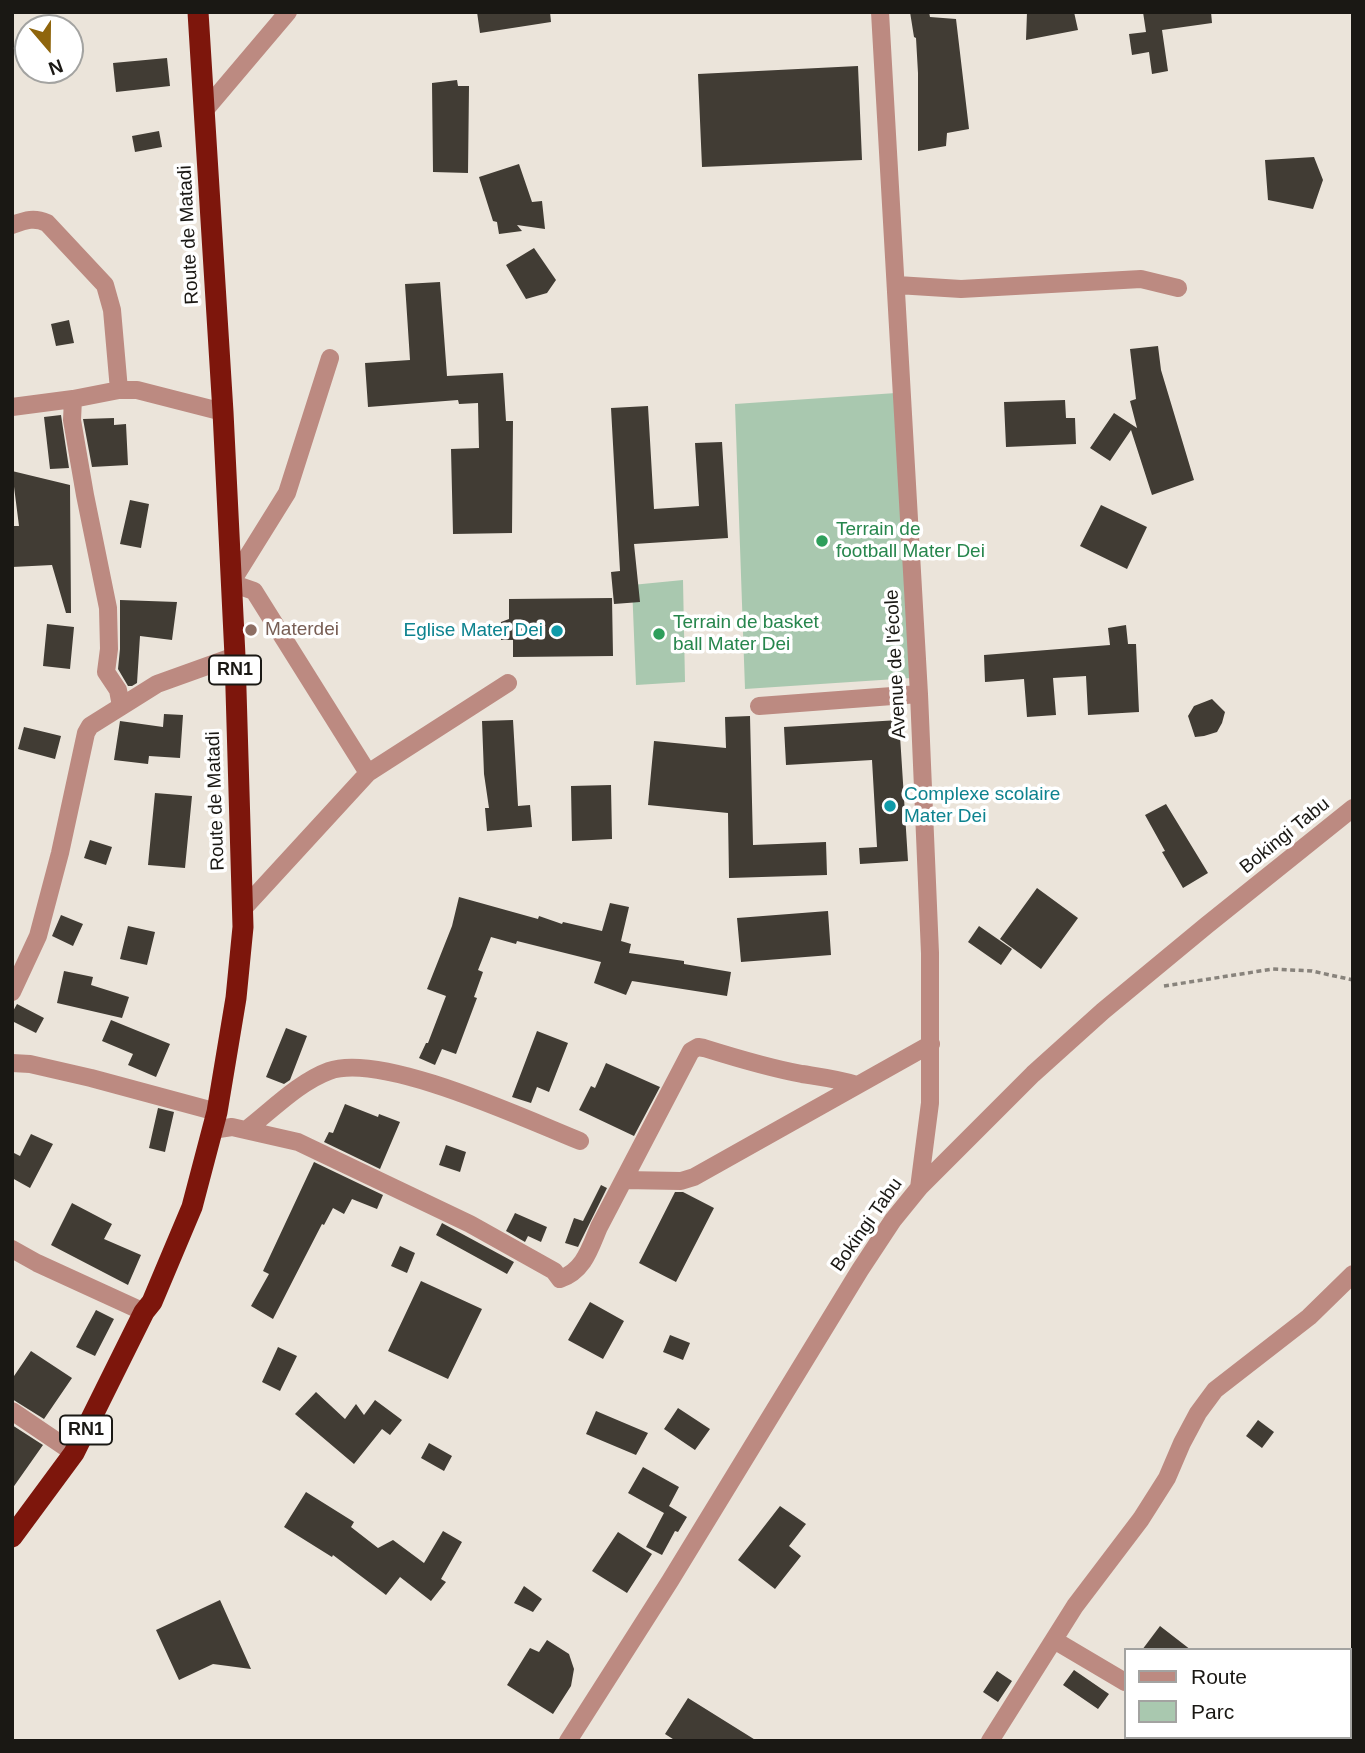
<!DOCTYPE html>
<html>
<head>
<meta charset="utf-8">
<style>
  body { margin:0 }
  #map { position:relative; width:1365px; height:1753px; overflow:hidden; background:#ebe4da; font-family:Helvetica,sans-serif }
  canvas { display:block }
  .frame { position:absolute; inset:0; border:14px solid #1a1814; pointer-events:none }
  .legend { position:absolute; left:1124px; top:1648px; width:228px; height:91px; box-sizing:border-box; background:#fff; border:2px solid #a3a3a1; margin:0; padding:9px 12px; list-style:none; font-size:21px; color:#1a1814 }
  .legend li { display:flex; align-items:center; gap:14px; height:35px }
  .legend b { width:35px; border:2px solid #a3a3a1 }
  .north { position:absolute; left:14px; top:14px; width:70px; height:70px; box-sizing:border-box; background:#fff; border:2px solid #a3a3a1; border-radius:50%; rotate:160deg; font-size:19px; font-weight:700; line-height:28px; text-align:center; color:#1a1814 }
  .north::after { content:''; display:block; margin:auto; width:24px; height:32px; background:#8f650c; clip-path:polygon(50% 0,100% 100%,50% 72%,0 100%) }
</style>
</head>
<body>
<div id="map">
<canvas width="1365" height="1753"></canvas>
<div class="frame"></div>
<ul class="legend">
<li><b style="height:9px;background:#bc8a81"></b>Route</li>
<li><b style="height:19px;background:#a9c8af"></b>Parc</li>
</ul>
<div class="north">N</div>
</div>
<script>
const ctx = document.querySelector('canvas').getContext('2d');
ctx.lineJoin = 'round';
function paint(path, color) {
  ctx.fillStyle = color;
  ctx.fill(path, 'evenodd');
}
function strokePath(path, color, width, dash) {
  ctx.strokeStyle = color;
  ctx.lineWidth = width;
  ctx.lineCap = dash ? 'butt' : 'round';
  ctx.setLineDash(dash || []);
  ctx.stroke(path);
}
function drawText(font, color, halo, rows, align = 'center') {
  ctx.font = font + ' Helvetica,sans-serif';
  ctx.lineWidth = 7;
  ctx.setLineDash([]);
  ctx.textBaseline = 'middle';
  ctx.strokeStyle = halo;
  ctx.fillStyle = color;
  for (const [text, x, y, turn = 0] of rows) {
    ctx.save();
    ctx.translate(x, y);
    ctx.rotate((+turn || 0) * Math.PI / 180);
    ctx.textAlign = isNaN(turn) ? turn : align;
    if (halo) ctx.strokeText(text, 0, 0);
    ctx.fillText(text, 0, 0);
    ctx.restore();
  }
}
paint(new Path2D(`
  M 896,393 L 911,678 L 745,689 L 735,404 Z
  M 683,580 L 685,682 L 636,685 L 632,585 Z`), '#a9c8af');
paint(new Path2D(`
  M 477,12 L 550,12 L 551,22 L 480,33 Z
  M 910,12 L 929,12 L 930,17 L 956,19 L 969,129 L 947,133 L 946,146 L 918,151 L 918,73 L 916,38 L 914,37 Z
  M 1027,12 L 1074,12 L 1078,30 L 1026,40 Z
  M 1143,12 L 1211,12 L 1212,23 L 1162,30 L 1168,71 L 1152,74 L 1149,52 L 1132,55 L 1129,34 L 1146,32 Z
  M 167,58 L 170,86 L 116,92 L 113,63 Z
  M 858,66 L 862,160 L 702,167 L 698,74 Z
  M 457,80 L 458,86 L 469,86 L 468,173 L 433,172 L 432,83 Z
  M 159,131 L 162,147 L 135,152 L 132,136 Z
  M 1314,157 L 1323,180 L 1313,209 L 1268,200 L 1265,160 Z
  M 519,164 L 532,202 L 542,201 L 545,229 L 517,225 L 522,231 L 499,234 L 497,222 L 493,221 L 479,177 Z
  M 534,248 L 556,280 L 547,293 L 526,299 L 506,265 Z
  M 440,282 L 447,376 L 503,373 L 506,421 L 513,421 L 512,533 L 453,534 L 451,449 L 479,448 L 478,403 L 459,404 L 458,400 L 368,407 L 365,363 L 410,360 L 405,284 Z
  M 69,320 L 74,343 L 56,346 L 51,324 Z
  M 1158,346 L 1161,370 L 1194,480 L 1152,495 L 1131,430 L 1110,461 L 1090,448 L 1114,413 L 1137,428 L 1130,401 L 1136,399 L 1130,349 Z
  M 1065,400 L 1066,418 L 1075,418 L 1076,444 L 1006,447 L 1004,402 Z
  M 648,406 L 654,509 L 699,506 L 695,443 L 722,442 L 728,538 L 634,544 L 640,602 L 614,604 L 611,572 L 620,571 L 611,408 Z
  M 61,415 L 69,468 L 50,469 L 44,417 Z
  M 114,418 L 114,425 L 126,424 L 128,465 L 92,467 L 83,419 Z
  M 12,471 L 70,485 L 71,613 L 66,613 L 52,565 L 12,567 L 12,526 L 19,526 Z
  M 130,500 L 149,504 L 141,548 L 120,544 Z
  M 1101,505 L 1147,527 L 1127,569 L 1080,546 Z
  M 612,598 L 613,656 L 513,657 L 513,640 L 501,640 L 501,622 L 509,619 L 509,599 Z
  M 120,600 L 177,602 L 172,640 L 140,636 L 137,683 L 132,686 L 128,686 L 118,669 L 120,649 Z
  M 47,624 L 74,627 L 70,669 L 43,666 Z
  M 1126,625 L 1128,644 L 1136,644 L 1139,712 L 1088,715 L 1086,676 L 1053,678 L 1056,715 L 1027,717 L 1024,679 L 985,682 L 984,655 L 1110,645 L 1108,628 Z
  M 1212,699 L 1225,712 L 1222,723 L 1217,732 L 1204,736 L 1195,737 L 1188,716 L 1194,706 Z
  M 164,714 L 183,715 L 180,758 L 149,756 L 148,764 L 114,760 L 120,721 L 163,727 Z
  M 750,716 L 753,845 L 826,842 L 827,875 L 729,878 L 728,813 L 648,805 L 654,741 L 726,748 L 725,717 Z
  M 513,720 L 518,806 L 530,805 L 532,827 L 487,831 L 485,808 L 489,808 L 484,774 L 482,721 Z
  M 899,720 L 908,861 L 860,864 L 859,848 L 877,847 L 872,760 L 786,765 L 784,727 Z
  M 24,727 L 61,736 L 55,759 L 18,749 Z
  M 611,785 L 612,839 L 572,841 L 571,786 Z
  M 155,793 L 192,796 L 185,868 L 148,865 Z
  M 1166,804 L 1208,873 L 1183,888 L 1162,852 L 1165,851 L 1145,815 Z
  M 90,840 L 112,847 L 106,865 L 84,858 Z
  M 1037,888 L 1078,918 L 1041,969 L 1000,939 Z
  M 459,897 L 538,919 L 539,916 L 562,924 L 563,922 L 602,931 L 610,903 L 629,907 L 621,941 L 631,944 L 629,953 L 684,961 L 684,964 L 731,972 L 727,996 L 632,981 L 626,995 L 594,983 L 601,962 L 517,941 L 516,944 L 491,937 L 478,970 L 483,972 L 474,997 L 477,998 L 456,1054 L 442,1049 L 435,1065 L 419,1058 L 426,1043 L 428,1043 L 446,996 L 427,989 L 452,926 Z
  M 828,911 L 831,955 L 741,962 L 737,918 Z
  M 61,915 L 83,924 L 73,946 L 52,936 Z
  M 128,926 L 155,932 L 147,965 L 120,959 Z
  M 979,926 L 1012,949 L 1001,965 L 968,942 Z
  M 64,971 L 93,977 L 91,985 L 129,997 L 122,1018 L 57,1003 Z
  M 17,1004 L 44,1018 L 36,1033 L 12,1021 L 12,1013 Z
  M 111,1020 L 170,1044 L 156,1077 L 128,1065 L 133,1054 L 102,1041 Z
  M 286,1028 L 307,1036 L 290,1080 L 284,1084 L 266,1077 Z
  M 537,1031 L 568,1043 L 549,1092 L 537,1087 L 531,1103 L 512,1097 Z
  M 606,1063 L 660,1087 L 634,1136 L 579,1110 L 591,1086 L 595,1088 Z
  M 345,1104 L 378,1117 L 379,1114 L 400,1122 L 380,1169 L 324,1142 L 329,1132 L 333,1133 Z
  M 158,1108 L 174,1112 L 165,1152 L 149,1148 Z
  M 31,1134 L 53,1144 L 30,1188 L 12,1178 L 12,1152 L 20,1156 Z
  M 446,1145 L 466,1152 L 460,1172 L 439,1165 Z
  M 314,1162 L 383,1195 L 377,1209 L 352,1199 L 344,1214 L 333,1208 L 324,1225 L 322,1224 L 273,1319 L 251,1306 L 269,1274 L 263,1271 Z
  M 601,1185 L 607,1188 L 578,1247 L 565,1243 L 574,1218 L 583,1221 Z
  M 675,1192 L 683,1192 L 714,1208 L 676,1282 L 639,1263 Z
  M 72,1203 L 112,1224 L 104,1239 L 141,1255 L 128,1285 L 51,1245 Z
  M 515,1213 L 547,1227 L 541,1242 L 528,1236 L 525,1242 L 506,1231 Z
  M 442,1223 L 514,1262 L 507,1274 L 436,1235 Z
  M 400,1246 L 415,1253 L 407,1273 L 391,1266 Z
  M 421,1281 L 482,1309 L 448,1379 L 388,1351 Z
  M 590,1302 L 624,1321 L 603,1359 L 568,1340 Z
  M 96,1310 L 114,1319 L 95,1356 L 76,1347 Z
  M 670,1335 L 690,1343 L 683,1360 L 663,1352 Z
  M 278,1347 L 297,1356 L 280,1391 L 262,1382 Z
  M 31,1351 L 72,1378 L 44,1419 L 12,1399 L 12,1379 Z
  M 316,1392 L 345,1419 L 356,1404 L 364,1415 L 375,1400 L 402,1420 L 390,1435 L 382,1429 L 354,1464 L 295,1414 Z
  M 678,1408 L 710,1429 L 695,1450 L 664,1429 Z
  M 596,1411 L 648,1433 L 636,1455 L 586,1434 Z
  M 1258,1420 L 1274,1432 L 1262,1448 L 1246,1436 Z
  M 12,1425 L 43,1445 L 12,1489 Z
  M 429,1443 L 452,1456 L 444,1471 L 421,1458 Z
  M 643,1467 L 679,1487 L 669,1506 L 687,1517 L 678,1532 L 675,1531 L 662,1555 L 646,1547 L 664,1513 L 628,1493 Z
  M 306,1492 L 354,1522 L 351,1527 L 378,1548 L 393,1540 L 424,1563 L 443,1531 L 462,1542 L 441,1579 L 446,1582 L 431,1601 L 400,1577 L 386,1595 L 333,1555 L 332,1557 L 284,1527 Z
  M 780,1506 L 806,1524 L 789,1546 L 801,1556 L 775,1589 L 738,1560 Z
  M 618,1532 L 652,1554 L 627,1593 L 592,1571 Z
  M 524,1586 L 542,1599 L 533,1612 L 514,1603 Z
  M 220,1600 L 251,1669 L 213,1664 L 179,1680 L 156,1630 Z
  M 1160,1626 L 1191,1650 L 1142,1650 Z
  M 547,1640 L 569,1654 L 574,1669 L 571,1686 L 553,1714 L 507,1685 L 530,1648 L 539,1652 Z
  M 1074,1670 L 1109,1694 L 1098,1709 L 1063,1685 Z
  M 997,1671 L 1012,1681 L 998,1702 L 983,1692 Z
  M 688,1698 L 757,1741 L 676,1741 L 665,1734 Z`), '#413c34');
strokePath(new Path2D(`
  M 1164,986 L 1273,969 L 1312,971 L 1353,980`), '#88837c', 3.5, [5, 3.5]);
strokePath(new Path2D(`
  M 880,12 L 919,694 L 930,953 L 930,1103 L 919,1188
  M 205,110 L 288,12
  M 12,225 C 26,220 34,217 47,223 L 105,285 L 112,310 L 119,390
  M 897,285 L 961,289 L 1141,279 L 1178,288
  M 330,358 L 287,493 L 231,583 L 254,591 L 368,773 L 508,683
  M 12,407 L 73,399
  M 121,706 L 118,690 L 106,672 L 109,649 L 108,608 L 85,495 L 72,420 L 73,399 L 119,390 L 137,390 L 223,412
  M 759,706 L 919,694
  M 243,909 L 368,773
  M 12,992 L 38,936 L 60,853 L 86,733 L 90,726 L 157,684 L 235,656
  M 12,1063 L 30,1064 L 91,1078 L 217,1112
  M 212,1130 L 232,1127 L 298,1142 L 470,1224 L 554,1271 L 560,1279 C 584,1271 590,1248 599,1227 L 691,1051 L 698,1047 L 704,1048 C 736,1058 769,1068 802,1074 C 821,1077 838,1079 857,1085
  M 246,1130 C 272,1110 299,1082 329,1071 C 382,1052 525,1119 580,1141
  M 624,1180 L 681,1181 L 694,1177 L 931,1044
  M 12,1249 L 37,1263 L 144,1312
  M 12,1411 L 74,1453
  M 1054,1640 L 1125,1682
  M 1219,1737 L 1224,1741
  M 568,1741 L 670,1581 L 860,1270 L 893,1220 L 919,1188 L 1033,1074 L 1103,1011 L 1207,925 L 1353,808
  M 990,1741 L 1075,1606 L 1141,1519 L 1167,1478 L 1182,1443 L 1198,1413 L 1215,1390 L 1309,1317 L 1353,1274
  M 1154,1741 L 1156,1737`), '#bc8a81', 18);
strokePath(new Path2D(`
  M 12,1537 L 74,1453 L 144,1312 L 152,1302 L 192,1207 L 217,1112 L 236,998 L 243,927 L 235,656 L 223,412 L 198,12`), '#7d160c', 21);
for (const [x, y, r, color] of [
  [822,541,7,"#2e9e5b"],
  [251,630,7,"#8d6e63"],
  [557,631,7,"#0f9aa8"],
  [659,634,7,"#2e9e5b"],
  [890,806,7,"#0f9aa8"]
]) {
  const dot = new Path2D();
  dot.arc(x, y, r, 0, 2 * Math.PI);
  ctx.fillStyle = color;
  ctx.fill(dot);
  strokePath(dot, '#fff', 2.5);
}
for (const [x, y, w] of [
  [235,670,52],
  [86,1430,52]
]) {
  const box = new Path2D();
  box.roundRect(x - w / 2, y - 14.5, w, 29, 5);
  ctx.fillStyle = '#fff';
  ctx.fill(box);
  strokePath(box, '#1a1814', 2);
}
drawText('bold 18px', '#1a1814', null, [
  ["RN1",235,670],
  ["RN1",86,1430]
]);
drawText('19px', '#1a1814', '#fff', [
  ["Route de Matadi",189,235,-93],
  ["Avenue de l'école",896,664,-93],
  ["Route de Matadi",216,801,-92],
  ["Bokingi Tabu",1285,836,-39],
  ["Bokingi Tabu",867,1225,-55]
]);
drawText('19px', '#27864d', '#fff', [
  ["Terrain de",836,530],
  ["football Mater Dei",836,552],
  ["Terrain de basket",673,623],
  ["ball Mater Dei",673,645]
], 'left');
drawText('19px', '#785e54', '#fff', [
  ["Materdei",265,630]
], 'left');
drawText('19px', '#0d838f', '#fff', [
  ["Eglise Mater Dei",543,631],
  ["Complexe scolaire",904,795,"left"],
  ["Mater Dei",904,817,"left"]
], 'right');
</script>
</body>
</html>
